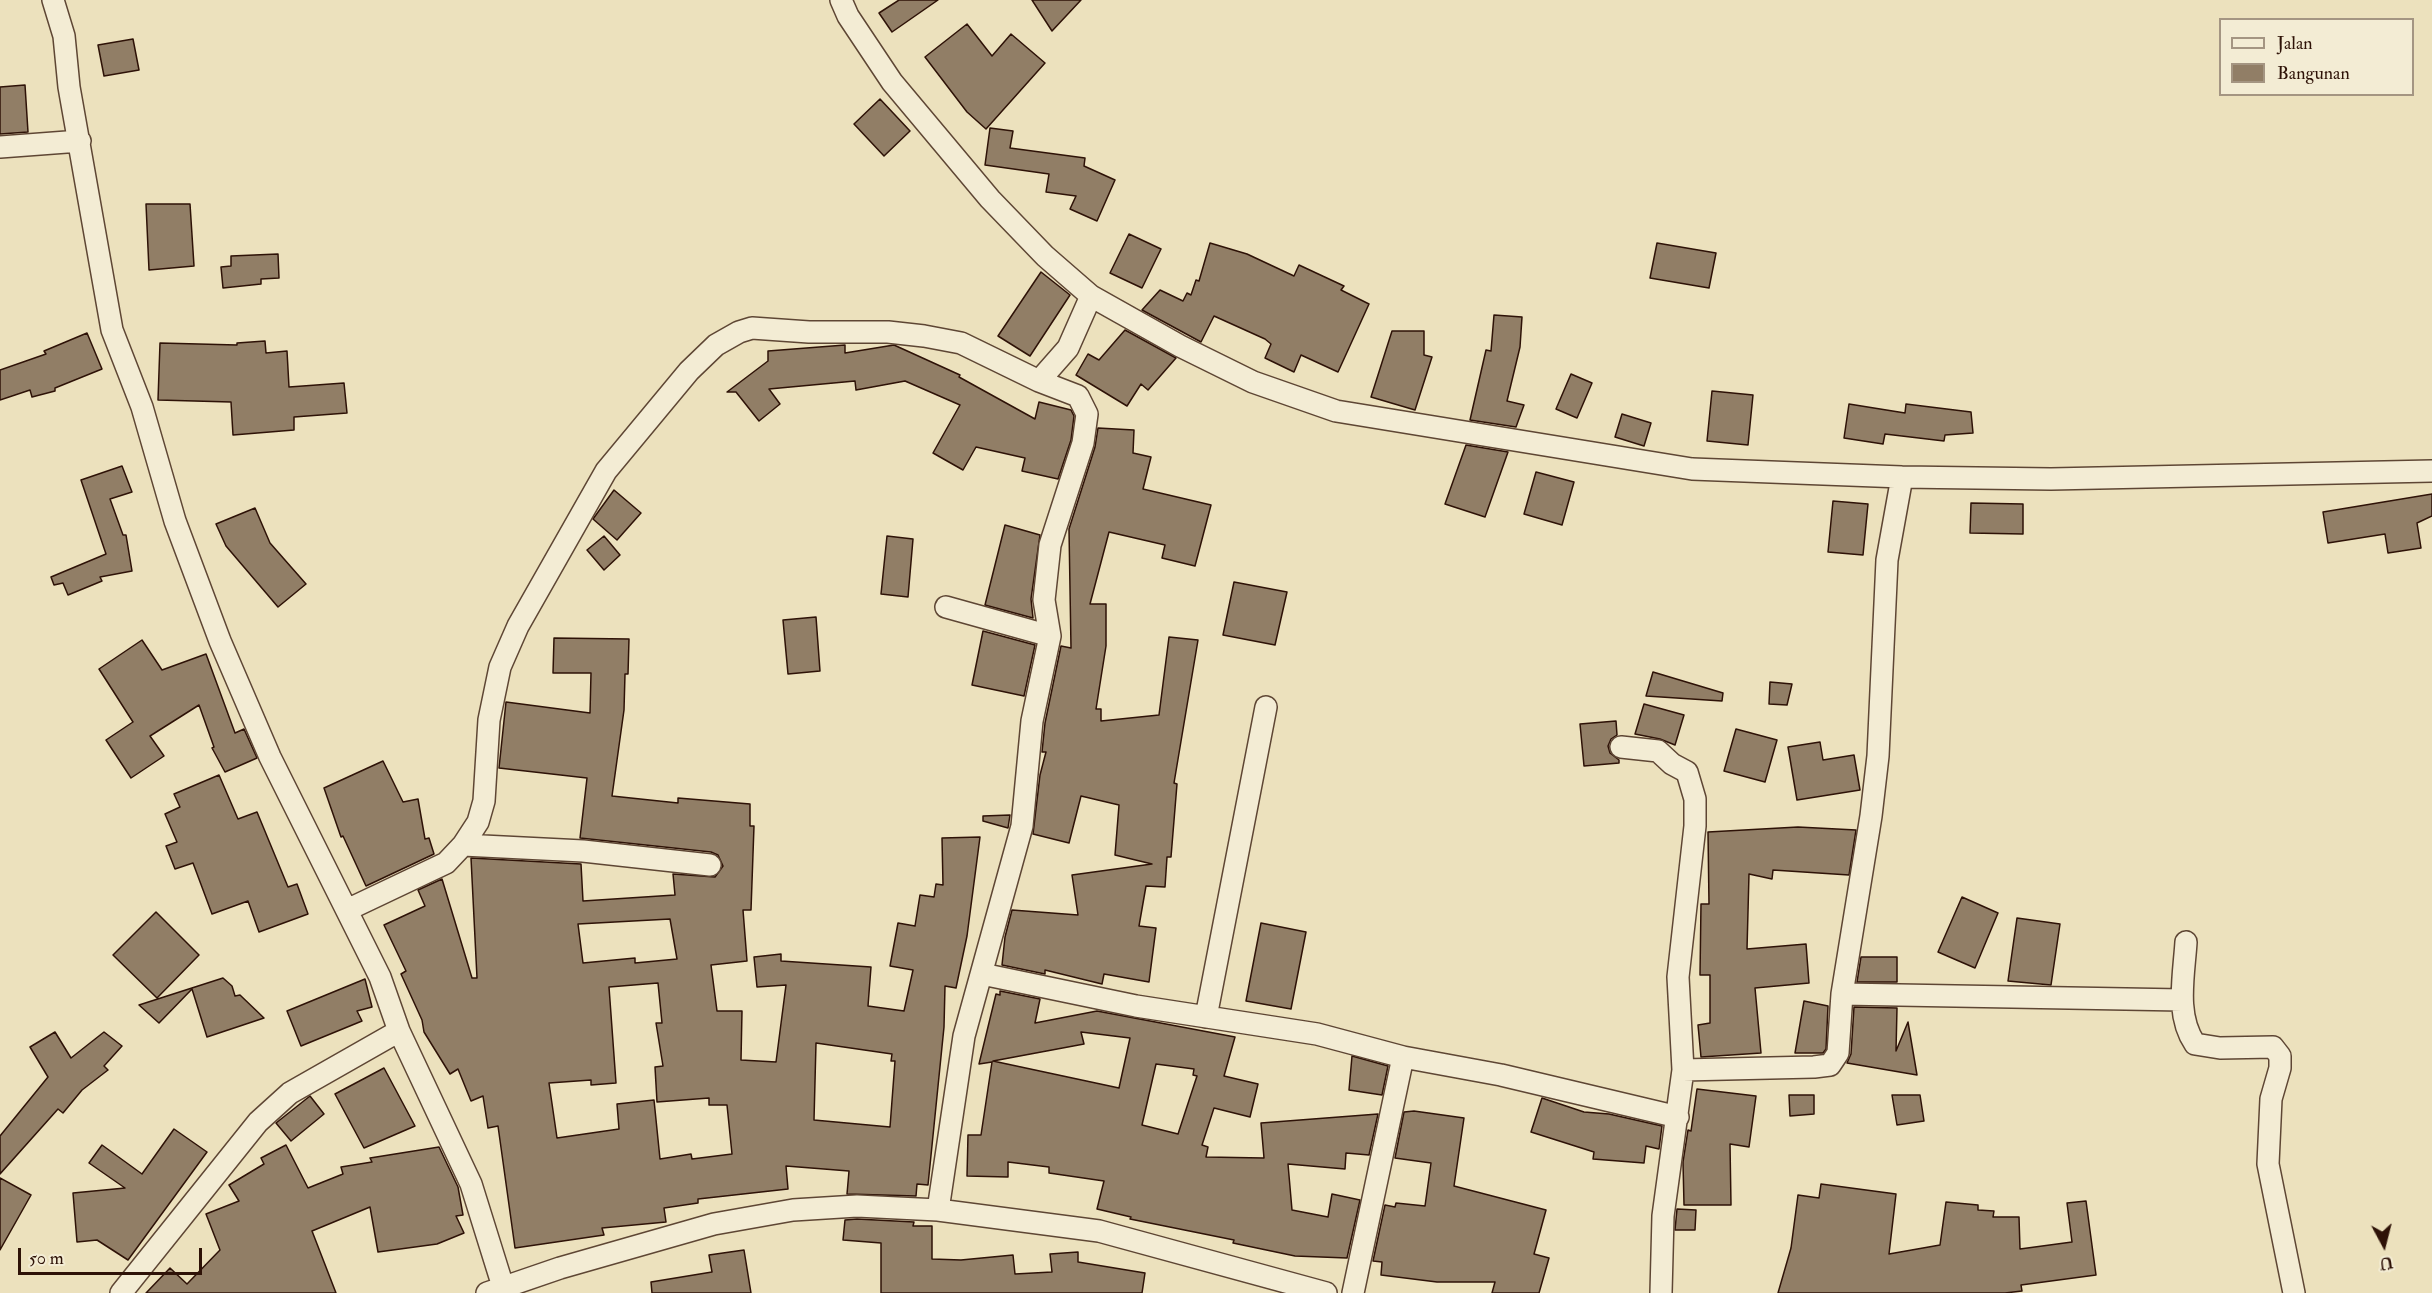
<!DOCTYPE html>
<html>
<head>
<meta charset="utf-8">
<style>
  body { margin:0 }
  #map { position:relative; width:2432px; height:1293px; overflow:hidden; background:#ece1bd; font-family:"IM FELL Double Pica",serif }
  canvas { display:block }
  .legend { position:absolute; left:2219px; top:18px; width:195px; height:78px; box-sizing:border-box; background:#f3ecd4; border:2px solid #a49582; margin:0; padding:8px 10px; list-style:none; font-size:18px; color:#2e1207 }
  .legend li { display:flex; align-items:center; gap:12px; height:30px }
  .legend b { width:30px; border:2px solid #a49582 }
  .north { position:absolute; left:2354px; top:1215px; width:60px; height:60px; -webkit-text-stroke:4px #f3ecd4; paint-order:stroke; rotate:173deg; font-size:16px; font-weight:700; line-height:24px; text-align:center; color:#2e1207 }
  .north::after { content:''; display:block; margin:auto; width:21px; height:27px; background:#2e1207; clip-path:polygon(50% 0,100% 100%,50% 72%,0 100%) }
  .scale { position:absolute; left:18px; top:1248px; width:184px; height:27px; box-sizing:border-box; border:3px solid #2e1207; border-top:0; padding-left:8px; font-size:18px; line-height:21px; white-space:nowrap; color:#2e1207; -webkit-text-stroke:4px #f3ecd4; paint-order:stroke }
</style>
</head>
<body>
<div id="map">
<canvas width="2432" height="1293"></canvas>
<ul class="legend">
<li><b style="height:8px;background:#f3ecd4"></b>Jalan</li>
<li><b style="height:16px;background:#917e66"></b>Bangunan</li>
</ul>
<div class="north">U</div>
<div class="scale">50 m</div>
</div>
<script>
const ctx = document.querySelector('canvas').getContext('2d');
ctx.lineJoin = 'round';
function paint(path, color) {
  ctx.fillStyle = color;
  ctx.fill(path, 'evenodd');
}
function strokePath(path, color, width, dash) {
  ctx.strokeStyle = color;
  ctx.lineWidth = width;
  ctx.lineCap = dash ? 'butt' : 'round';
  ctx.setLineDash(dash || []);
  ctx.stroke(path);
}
const building = new Path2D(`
  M 899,0 L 938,0 L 892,32 L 879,13 Z
  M 1032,0 L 1081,0 L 1052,31 Z
  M 967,24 L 992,56 L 1011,34 L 1045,63 L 986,129 L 967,112 L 925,57 Z
  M 133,39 L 139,70 L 104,76 L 98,45 Z
  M 25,85 L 28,132 L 0,134 L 0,87 Z
  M 880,99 L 910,131 L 884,156 L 854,124 Z
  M 990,128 L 1013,131 L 1010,148 L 1085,158 L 1084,166 L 1115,180 L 1097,221 L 1070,209 L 1076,196 L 1046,192 L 1049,174 L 985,165 Z
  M 146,204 L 190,204 L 194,266 L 149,270 Z
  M 1129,234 L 1161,249 L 1142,288 L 1110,273 Z
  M 1210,243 L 1247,254 L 1294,276 L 1299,265 L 1344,286 L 1341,290 L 1369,304 L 1338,372 L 1301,355 L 1294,372 L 1265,358 L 1271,344 L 1265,339 L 1214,316 L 1201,342 L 1142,310 L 1160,290 L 1183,301 L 1187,293 L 1191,295 L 1196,280 L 1199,281 Z
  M 1657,243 L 1716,253 L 1709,288 L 1650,278 Z
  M 278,254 L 279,278 L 261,279 L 261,284 L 223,288 L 221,267 L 231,266 L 231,256 Z
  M 1041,272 L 1070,295 L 1030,356 L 998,336 Z
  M 1494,315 L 1522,317 L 1520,347 L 1507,401 L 1524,405 L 1516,427 L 1470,420 L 1486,350 L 1491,351 Z
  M 1125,330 L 1176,358 L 1148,390 L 1141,384 L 1127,406 L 1076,375 L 1088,354 L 1099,360 Z
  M 1392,331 L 1424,331 L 1424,355 L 1432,357 L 1415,410 L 1371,397 Z
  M 87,333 L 102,369 L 55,388 L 55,391 L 32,397 L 30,390 L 0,400 L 0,370 L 46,354 L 44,351 Z
  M 265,341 L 266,353 L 287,351 L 289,387 L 344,383 L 347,413 L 294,417 L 294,430 L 233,435 L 231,402 L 158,400 L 160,343 L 237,345 L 237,343 Z
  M 845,345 L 845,353 L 894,345 L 960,375 L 959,377 L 1035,419 L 1039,402 L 1071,410 L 1074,416 L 1071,440 L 1058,479 L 1022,471 L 1025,458 L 976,447 L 963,470 L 933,453 L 960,405 L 905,381 L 856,390 L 855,381 L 769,389 L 780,404 L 759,421 L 736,392 L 727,392 L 768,361 L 768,351 Z
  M 1571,374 L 1592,383 L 1577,418 L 1556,409 Z
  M 1712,391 L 1753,395 L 1748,445 L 1707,441 Z
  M 1849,404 L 1905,413 L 1906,404 L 1971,412 L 1973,433 L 1945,435 L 1944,441 L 1885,434 L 1883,444 L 1844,438 Z
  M 1622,414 L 1651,423 L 1644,446 L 1615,437 Z
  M 1098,428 L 1134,430 L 1133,453 L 1151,457 L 1143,489 L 1211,505 L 1195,566 L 1162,558 L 1165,545 L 1109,532 L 1090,604 L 1106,604 L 1106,646 L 1096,709 L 1101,709 L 1101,721 L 1159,715 L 1169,637 L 1198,640 L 1174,783 L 1177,784 L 1171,857 L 1167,857 L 1165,887 L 1146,886 L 1139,926 L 1156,928 L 1149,982 L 1104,974 L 1102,984 L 1045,970 L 1045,974 L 1002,965 L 1005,937 L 1012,910 L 1078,915 L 1072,875 L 1152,864 L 1115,855 L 1119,805 L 1081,796 L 1069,843 L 1033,834 L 1040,775 L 1046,752 L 1042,752 L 1045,723 L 1061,646 L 1071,648 L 1069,529 L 1095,447 Z
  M 1466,445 L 1508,452 L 1485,517 L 1445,504 Z
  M 122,466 L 132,492 L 110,499 L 123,535 L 126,535 L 132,571 L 100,577 L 102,581 L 68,595 L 63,583 L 54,585 L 51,577 L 106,554 L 81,480 Z
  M 1536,472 L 1574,482 L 1562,525 L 1524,514 Z
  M 614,490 L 641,513 L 617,540 L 593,519 Z
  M 2432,494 L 2432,516 L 2417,523 L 2421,548 L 2388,553 L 2385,534 L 2328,543 L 2323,512 Z
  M 1833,501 L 1868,504 L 1863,555 L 1828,552 Z
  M 1971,503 L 2023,504 L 2023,534 L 1970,533 Z
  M 255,508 L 270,543 L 306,584 L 278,607 L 226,546 L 216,524 Z
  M 1005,525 L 1040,535 L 1031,599 L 1033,618 L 985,605 Z
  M 604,536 L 620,555 L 604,570 L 587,550 Z
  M 887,536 L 913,539 L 908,597 L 881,594 Z
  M 1234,582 L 1287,592 L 1275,645 L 1223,635 Z
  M 816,617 L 820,671 L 788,674 L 783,620 Z
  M 983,631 L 1035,645 L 1024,696 L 972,685 Z
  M 554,638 L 629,639 L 628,674 L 625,674 L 624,710 L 612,796 L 678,803 L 678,798 L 750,804 L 750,826 L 754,826 L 751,910 L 743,910 L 747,961 L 711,965 L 717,1011 L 742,1011 L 741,1060 L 776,1062 L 786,985 L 757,987 L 754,957 L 781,954 L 781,961 L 871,967 L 868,1006 L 904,1011 L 913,970 L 890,966 L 898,923 L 915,926 L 920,895 L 934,897 L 936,884 L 943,885 L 942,838 L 980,837 L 967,936 L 956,988 L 945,986 L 944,1027 L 928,1185 L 917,1184 L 916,1196 L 847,1194 L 849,1171 L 786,1166 L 788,1189 L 698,1199 L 698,1203 L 664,1208 L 666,1222 L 602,1228 L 604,1235 L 515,1248 L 498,1126 L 488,1128 L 483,1096 L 471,1101 L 458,1069 L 450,1074 L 424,1032 L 422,1020 L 401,974 L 406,971 L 384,925 L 425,906 L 418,890 L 442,879 L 472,978 L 477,978 L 471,858 L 581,864 L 583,901 L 675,895 L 673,874 L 715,877 L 723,866 L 718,855 L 711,852 L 580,838 L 587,778 L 499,768 L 506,702 L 590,713 L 591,673 L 553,673 ZM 670,919 L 677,959 L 635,963 L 635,958 L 583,963 L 578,924 ZM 658,983 L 662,1023 L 656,1023 L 663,1066 L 655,1067 L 657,1102 L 709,1098 L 709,1105 L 727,1105 L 732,1154 L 692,1159 L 691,1154 L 660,1159 L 654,1100 L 617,1104 L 619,1129 L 557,1138 L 549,1083 L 591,1080 L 591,1085 L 616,1083 L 609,987 ZM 816,1043 L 892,1054 L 891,1061 L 895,1061 L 890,1127 L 814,1120 Z
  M 142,640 L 162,670 L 206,654 L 235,733 L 244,729 L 257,758 L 225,772 L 212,748 L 214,747 L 199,705 L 150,736 L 164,756 L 131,778 L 106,740 L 133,722 L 99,669 Z
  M 1653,672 L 1723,693 L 1722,701 L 1646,696 Z
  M 1770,682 L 1792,684 L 1787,705 L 1769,704 Z
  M 1644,704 L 1684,715 L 1675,745 L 1660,739 L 1635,734 Z
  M 1616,721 L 1617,735 L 1611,739 L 1608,746 L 1610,753 L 1619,760 L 1619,763 L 1584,766 L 1580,724 Z
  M 1736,729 L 1777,740 L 1765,782 L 1724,771 Z
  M 1820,742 L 1823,760 L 1854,755 L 1860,790 L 1797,800 L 1788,747 Z
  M 383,761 L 403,802 L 418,799 L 425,839 L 429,838 L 434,854 L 366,886 L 343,836 L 341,837 L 324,788 Z
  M 219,775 L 238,819 L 257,812 L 288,887 L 297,884 L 308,914 L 259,932 L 248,901 L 212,914 L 193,863 L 175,869 L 166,846 L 177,842 L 165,814 L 180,807 L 174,794 Z
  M 1010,815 L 1008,828 L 983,821 L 983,816 Z
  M 1798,827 L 1856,830 L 1849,875 L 1773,870 L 1772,879 L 1749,874 L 1747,949 L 1806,944 L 1809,983 L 1755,988 L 1761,1053 L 1701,1057 L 1698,1025 L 1710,1023 L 1710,975 L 1700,975 L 1701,904 L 1709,904 L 1708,832 Z
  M 1962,897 L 1998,913 L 1975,968 L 1938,952 Z
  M 156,912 L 199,955 L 157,998 L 113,955 Z
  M 2017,918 L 2060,924 L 2051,985 L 2008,981 Z
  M 1261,923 L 1306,932 L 1291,1009 L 1246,1001 Z
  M 1861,957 L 1897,957 L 1897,982 L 1857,982 Z
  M 223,978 L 232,986 L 235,996 L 240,995 L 264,1018 L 207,1037 L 192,989 L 159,1023 L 139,1005 Z
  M 365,979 L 372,1007 L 357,1011 L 362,1021 L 301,1046 L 287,1011 Z
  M 1000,991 L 1040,999 L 1035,1023 L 1097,1011 L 1235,1037 L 1224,1076 L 1258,1084 L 1250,1117 L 1214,1108 L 1202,1145 L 1208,1147 L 1206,1157 L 1264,1158 L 1261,1123 L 1378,1114 L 1369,1155 L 1346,1153 L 1345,1169 L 1288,1164 L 1292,1210 L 1328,1217 L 1332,1194 L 1360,1200 L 1347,1258 L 1295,1256 L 1233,1243 L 1234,1240 L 1130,1219 L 1131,1217 L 1097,1209 L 1104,1181 L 1049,1173 L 1049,1167 L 1008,1162 L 1008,1177 L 967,1176 L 968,1135 L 981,1135 L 992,1062 L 979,1064 L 996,994 L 1000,995 ZM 1081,1032 L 1130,1038 L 1119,1088 L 993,1061 L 1084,1044 ZM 1156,1064 L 1194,1069 L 1193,1075 L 1197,1076 L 1178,1134 L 1142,1125 Z
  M 1804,1001 L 1828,1006 L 1826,1049 L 1823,1053 L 1795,1053 Z
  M 1854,1007 L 1897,1008 L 1896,1051 L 1908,1022 L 1917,1075 L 1847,1063 L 1851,1054 Z
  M 55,1032 L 71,1058 L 104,1032 L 122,1046 L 104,1066 L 108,1070 L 82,1090 L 63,1113 L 58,1109 L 0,1174 L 0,1136 L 48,1077 L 30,1047 Z
  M 1352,1056 L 1388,1066 L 1382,1095 L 1349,1090 Z
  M 384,1068 L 415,1126 L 364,1148 L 335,1094 Z
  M 1697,1089 L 1756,1096 L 1749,1147 L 1730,1144 L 1731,1205 L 1684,1205 L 1683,1162 L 1688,1130 L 1691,1131 Z
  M 1789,1095 L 1814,1095 L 1814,1114 L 1790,1116 Z
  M 1892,1095 L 1920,1095 L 1924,1121 L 1897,1125 Z
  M 310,1096 L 324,1114 L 291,1141 L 276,1123 Z
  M 1542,1098 L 1584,1112 L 1609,1114 L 1662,1126 L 1659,1149 L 1646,1146 L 1644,1163 L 1593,1159 L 1594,1152 L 1531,1132 Z
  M 1414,1111 L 1464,1118 L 1454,1186 L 1546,1210 L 1534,1254 L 1549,1258 L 1539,1293 L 1492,1293 L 1495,1282 L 1437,1282 L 1381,1275 L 1382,1262 L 1373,1261 L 1385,1205 L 1395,1207 L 1396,1203 L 1425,1206 L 1431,1163 L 1395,1158 L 1404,1112 Z
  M 174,1129 L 207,1152 L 128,1260 L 97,1240 L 77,1242 L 73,1193 L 125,1188 L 89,1163 L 102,1145 L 142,1174 Z
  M 286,1145 L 308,1188 L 343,1174 L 341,1167 L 372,1162 L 370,1158 L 439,1147 L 458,1187 L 463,1215 L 456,1216 L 464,1233 L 437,1244 L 378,1252 L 370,1207 L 312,1231 L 336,1293 L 146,1293 L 170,1268 L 187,1284 L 220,1250 L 206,1214 L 239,1201 L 229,1185 L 264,1164 L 261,1158 Z
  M 0,1178 L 31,1195 L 0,1250 Z
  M 1821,1184 L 1896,1194 L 1889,1254 L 1940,1245 L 1946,1202 L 1978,1205 L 1978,1210 L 1994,1211 L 1993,1217 L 2019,1217 L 2020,1249 L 2072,1242 L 2067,1203 L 2086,1201 L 2096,1275 L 2021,1285 L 2022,1291 L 2005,1293 L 1778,1293 L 1791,1248 L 1798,1195 L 1819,1198 Z
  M 1677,1209 L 1696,1210 L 1695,1230 L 1675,1230 Z
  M 857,1219 L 914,1222 L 913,1226 L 932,1226 L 932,1259 L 961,1260 L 1013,1255 L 1015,1274 L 1052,1272 L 1050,1254 L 1078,1252 L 1078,1262 L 1145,1273 L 1142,1293 L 881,1293 L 881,1243 L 843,1240 L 845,1220 Z
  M 744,1250 L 751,1293 L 652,1293 L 651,1282 L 712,1272 L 709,1255 Z`);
paint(building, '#917e66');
strokePath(building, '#2e1207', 1.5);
const minor = new Path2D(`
  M 53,0 L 64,36 L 69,87 L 112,330 L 142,407 L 175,521 L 220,641 L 270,757 L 380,977 L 399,1031 L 471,1184 L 505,1293
  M 841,0 L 848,16 L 892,82 L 990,199 L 1045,256 L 1091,296 L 1180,346 L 1253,382 L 1336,411 L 1692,469 L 1902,477 L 2051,479 L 2432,471
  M 0,147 L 80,141
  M 946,607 L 1050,636
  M 1621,747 L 1658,751 L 1672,764 L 1687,772 L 1695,799 L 1695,826 L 1678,977 L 1683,1070 L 1663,1216 L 1661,1293
  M 463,845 L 583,851 L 710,865
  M 347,910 L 446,863 L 463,845 L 478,822 L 484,801 L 489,720 L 500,667 L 518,626 L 606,471 L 689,371 L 716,345 L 739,332 L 752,328 L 809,332 L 888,332 L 924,336 L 961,343 L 1039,381
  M 2186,942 C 2184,975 2175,1015 2195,1044 L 2220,1048 L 2273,1047 L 2280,1056 L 2280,1068 L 2271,1099 L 2268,1164 L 2294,1293
  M 982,974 L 1136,1006 L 1317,1034 L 1403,1057 L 1501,1075 L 1678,1117
  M 1842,994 L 2182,1000
  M 1206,1017 L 1266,707
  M 1683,1070 L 1814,1067 L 1830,1065 L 1838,1053 L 1842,994 L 1871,816 L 1878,756 L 1887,560 L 1902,477
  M 938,1210 L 964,1036 L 1022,826 L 1032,721 L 1050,636 L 1044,600 L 1050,545 L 1083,443 L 1087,414 L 1078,396 L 1039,381 L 1068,348 L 1091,296
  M 121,1293 L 258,1122 L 290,1093 L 399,1031
  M 487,1293 L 560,1268 L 714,1224 L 793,1210 L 857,1206 L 938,1210 L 1099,1231 L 1326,1293
  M 1353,1293 L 1403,1057`);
strokePath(minor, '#5e4634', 24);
strokePath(minor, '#f3ecd4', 21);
</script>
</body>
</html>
